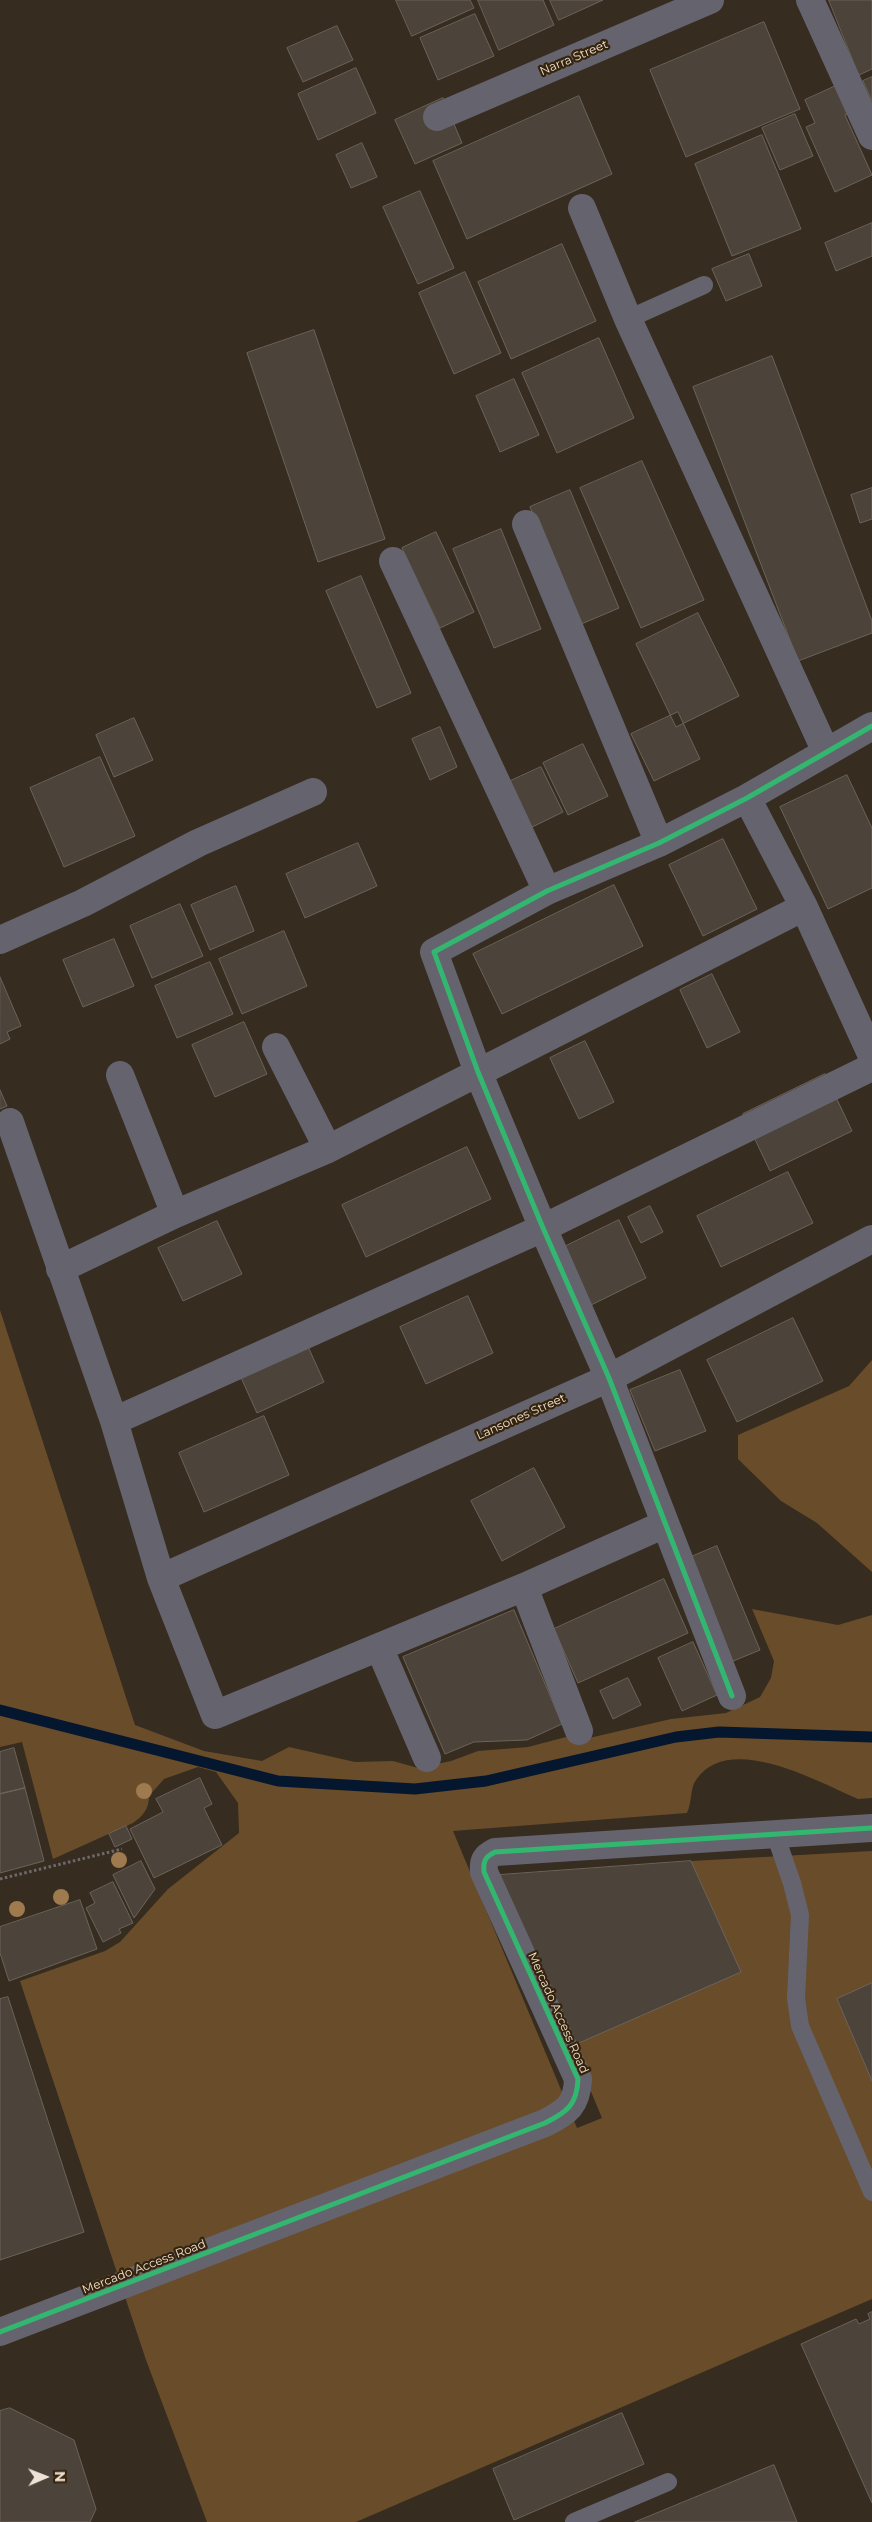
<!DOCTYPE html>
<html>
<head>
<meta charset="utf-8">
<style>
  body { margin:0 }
  #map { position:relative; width:872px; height:2522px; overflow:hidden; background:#362c20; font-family:Montserrat,sans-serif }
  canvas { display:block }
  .north { position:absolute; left:20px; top:2452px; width:50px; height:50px; -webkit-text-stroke:4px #35230c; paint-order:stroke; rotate:89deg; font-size:14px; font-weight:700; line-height:20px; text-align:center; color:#eee2d4 }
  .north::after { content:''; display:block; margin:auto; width:18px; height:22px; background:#eee2d4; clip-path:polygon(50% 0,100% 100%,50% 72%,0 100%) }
</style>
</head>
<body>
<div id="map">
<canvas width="872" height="2522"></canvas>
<div class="north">N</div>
</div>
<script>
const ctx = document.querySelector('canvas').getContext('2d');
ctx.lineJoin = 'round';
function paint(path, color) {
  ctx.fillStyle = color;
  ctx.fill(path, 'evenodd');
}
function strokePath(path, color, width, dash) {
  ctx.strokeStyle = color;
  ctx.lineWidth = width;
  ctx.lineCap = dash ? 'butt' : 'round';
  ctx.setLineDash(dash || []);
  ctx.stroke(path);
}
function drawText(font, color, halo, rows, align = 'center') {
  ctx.font = font + ' Montserrat,sans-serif';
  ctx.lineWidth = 4.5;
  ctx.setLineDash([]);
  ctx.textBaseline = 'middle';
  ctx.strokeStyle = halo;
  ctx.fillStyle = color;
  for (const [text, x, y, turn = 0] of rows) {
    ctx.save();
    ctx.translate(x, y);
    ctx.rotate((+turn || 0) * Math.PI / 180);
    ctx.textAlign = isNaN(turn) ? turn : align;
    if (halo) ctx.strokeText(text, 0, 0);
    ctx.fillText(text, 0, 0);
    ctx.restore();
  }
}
paint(new Path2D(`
  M 0,1310 L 135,1725 L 204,1751 L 262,1761 L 289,1747 L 355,1762 L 393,1761 L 418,1768 L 451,1761 L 478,1751 L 528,1747 L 566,1737 L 572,1742 L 671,1719 L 726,1713 L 760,1697 L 771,1678 L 774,1661 L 752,1609 L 838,1625 L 872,1615 L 872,1798 L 858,1799 C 818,1782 729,1731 696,1780 C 690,1788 692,1803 687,1813 L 453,1831 L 577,2128 L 602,2118 L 572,2046 L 691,1861 L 872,1851 L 872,2299 L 356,2522 L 207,2522 L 146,2360 L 20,1981 L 105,1951 L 120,1942 L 168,1889 L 239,1833 L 238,1803 L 216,1772 L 198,1767 L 164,1779 L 149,1796 C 149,1809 143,1816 133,1823 L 53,1859 L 22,1742 L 0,1747 Z
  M 872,1360 L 872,1572 L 817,1523 L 781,1501 L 738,1459 L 738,1435 L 849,1386 Z`), '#694c29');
strokePath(new Path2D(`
  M 0,1710 L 278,1781 L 415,1789 L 486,1781 L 676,1737 L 719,1732 L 872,1737`), '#05162f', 11);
const building = new Path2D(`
  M 396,0 L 470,0 L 474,8 L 412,36 Z
  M 478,0 L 543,0 L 554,25 L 499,50 Z
  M 550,0 L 603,0 L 559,20 Z
  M 829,0 L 872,0 L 872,69 L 859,75 Z
  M 475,14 L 494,56 L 438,80 L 420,38 Z
  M 764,22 L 800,109 L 686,157 L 650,70 Z
  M 337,26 L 353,60 L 303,82 L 287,48 Z
  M 356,68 L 376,113 L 318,140 L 298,94 Z
  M 872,77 L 872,101 L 863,81 Z
  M 838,85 L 850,113 L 845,115 L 872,175 L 835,192 L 806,127 L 815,123 L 805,100 Z
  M 579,96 L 612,174 L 467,239 L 433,161 Z
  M 443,98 L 462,143 L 415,164 L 395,120 Z
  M 795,114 L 813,156 L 780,170 L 762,128 Z
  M 762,135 L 801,229 L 732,256 L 695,164 Z
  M 362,143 L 377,177 L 351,188 L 336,155 Z
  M 420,191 L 454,268 L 418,284 L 383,207 Z
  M 872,223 L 872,256 L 836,271 L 825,243 Z
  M 562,244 L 596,321 L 511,359 L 478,282 Z
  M 749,254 L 762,286 L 726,301 L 712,269 Z
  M 465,272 L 501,353 L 454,374 L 419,293 Z
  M 314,330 L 385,539 L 318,562 L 247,353 Z
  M 599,338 L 634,418 L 557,453 L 522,373 Z
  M 772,356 L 872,621 L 872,633 L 798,661 L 693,387 Z
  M 514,379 L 539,435 L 500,452 L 476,396 Z
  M 642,461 L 704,600 L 641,628 L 580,488 Z
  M 872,488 L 872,519 L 860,523 L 851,495 Z
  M 570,490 L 619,608 L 579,625 L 530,507 Z
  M 501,529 L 541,629 L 494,648 L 453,549 Z
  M 436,532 L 474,612 L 440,628 L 402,548 Z
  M 361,576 L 411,693 L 377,708 L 326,591 Z
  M 698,613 L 739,696 L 676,727 L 636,644 Z
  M 678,712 L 700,759 L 654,781 L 631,734 Z
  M 134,718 L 153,760 L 114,777 L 96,735 Z
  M 440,727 L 457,767 L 430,780 L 412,739 Z
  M 583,744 L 608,796 L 568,815 L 543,763 Z
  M 100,757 L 135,836 L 64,867 L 30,788 Z
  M 541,767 L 563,812 L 526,830 L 504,784 Z
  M 847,775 L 872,828 L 872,888 L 828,909 L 780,807 Z
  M 723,839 L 757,909 L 703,936 L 669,865 Z
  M 358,843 L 377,886 L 305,918 L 286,874 Z
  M 614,885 L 643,946 L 502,1014 L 473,954 Z
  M 236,886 L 254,931 L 210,950 L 191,905 Z
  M 180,904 L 203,956 L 152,978 L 130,926 Z
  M 284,931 L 307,986 L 242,1014 L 219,959 Z
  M 114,939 L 134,986 L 83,1007 L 63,960 Z
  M 210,962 L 233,1014 L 177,1038 L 155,986 Z
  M 712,974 L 740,1032 L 707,1048 L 680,990 Z
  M 0,977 L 21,1026 L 7,1032 L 10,1039 L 0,1044 Z
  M 244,1022 L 267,1074 L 215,1097 L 192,1045 Z
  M 585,1041 L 614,1102 L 579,1119 L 550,1058 Z
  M 825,1074 L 852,1131 L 770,1171 L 743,1114 Z
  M 0,1090 L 7,1106 L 0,1109 Z
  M 467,1147 L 491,1199 L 366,1257 L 342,1205 Z
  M 788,1172 L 813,1223 L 721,1267 L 697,1216 Z
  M 650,1206 L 663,1232 L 641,1243 L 628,1217 Z
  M 619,1220 L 646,1278 L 587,1307 L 560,1249 Z
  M 217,1221 L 242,1274 L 183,1301 L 158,1248 Z
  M 468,1296 L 493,1353 L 426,1384 L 400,1327 Z
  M 793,1318 L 823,1381 L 737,1422 L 707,1360 Z
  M 301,1331 L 324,1382 L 257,1413 L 234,1362 Z
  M 680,1370 L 706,1431 L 655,1451 L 630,1390 Z
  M 264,1416 L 289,1475 L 204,1512 L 179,1453 Z
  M 534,1468 L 565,1527 L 502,1561 L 471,1501 Z
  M 717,1546 L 760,1650 L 726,1664 L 684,1560 Z
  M 664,1579 L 688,1633 L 578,1683 L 554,1629 Z
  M 514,1610 L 562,1724 L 527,1740 L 474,1742 L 445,1754 L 403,1657 Z
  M 693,1642 L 717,1695 L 682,1711 L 658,1658 Z
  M 628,1678 L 641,1705 L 613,1719 L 600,1691 Z
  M 14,1748 L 25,1788 L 0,1794 L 0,1752 Z
  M 200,1778 L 212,1804 L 204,1808 L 222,1845 L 154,1878 L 130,1829 L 163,1812 L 156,1799 Z
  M 25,1788 L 44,1861 L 0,1873 L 0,1794 Z
  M 126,1826 L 132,1839 L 115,1847 L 109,1834 Z
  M 141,1861 L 155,1889 L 134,1918 L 113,1875 Z
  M 691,1861 L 741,1972 L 572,2046 L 499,1875 Z
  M 113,1882 L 133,1923 L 119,1929 L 121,1933 L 103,1942 L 86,1908 L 95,1903 L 90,1893 Z
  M 80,1900 L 97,1949 L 9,1981 L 0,1953 L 0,1927 Z
  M 872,1983 L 872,2081 L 837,1999 Z
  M 8,1997 L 84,2232 L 0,2260 L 0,1999 Z
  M 872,2312 L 872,2503 L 801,2344 L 856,2319 L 859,2324 L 870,2319 L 868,2314 Z
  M 10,2408 L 74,2440 L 96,2509 L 90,2522 L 0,2522 L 0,2411 Z
  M 622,2413 L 644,2464 L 514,2520 L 493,2469 Z
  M 774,2465 L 797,2522 L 635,2522 Z`);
paint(building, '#4c433a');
strokePath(building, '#6c6359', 1);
strokePath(new Path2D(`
  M 0,1879 L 122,1849`), '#6d6a6d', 3, [2.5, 2.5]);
strokePath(new Path2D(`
  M 628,319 L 704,285
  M 775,1834 L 792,1883 L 800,1915 L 796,1998 L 800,2026 L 872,2192
  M 574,2522 L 668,2482`), '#65646e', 18);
strokePath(new Path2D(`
  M 810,0 L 872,136
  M 437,117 L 710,0
  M 582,208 L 628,319 L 826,752
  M 526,524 L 659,843
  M 393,561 L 547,891
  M 747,798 L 804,907 L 872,1056
  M 0,940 L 83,903 L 198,843 L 313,792
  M 276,1047 L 328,1149
  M 120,1075 L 175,1214
  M 10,1122 L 114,1421 L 161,1578 L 215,1715 L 524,1587 L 665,1524
  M 60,1269 L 175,1214 L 328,1149 L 804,907
  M 114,1421 L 543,1228 L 872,1067
  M 161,1578 L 609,1378 L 872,1239
  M 524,1587 L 579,1731
  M 379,1647 L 427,1758
  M 732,1696 L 609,1378 L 543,1228 L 478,1072 L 434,952 L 547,891 L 659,843 L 747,798 L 872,726
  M 0,2332 L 545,2123 C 567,2112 577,2105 578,2079 L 484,1872 C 483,1861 485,1857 495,1852 L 872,1828`), '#65646e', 28);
strokePath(new Path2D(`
  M 732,1696 L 609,1378 L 543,1228 L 478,1072 L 434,952 L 547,891 L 659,843 L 747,798 L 872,726
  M 0,2332 L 545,2123 C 567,2112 577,2105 578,2079 L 484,1872 C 483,1861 485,1857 495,1852 L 872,1828`), '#33b770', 5);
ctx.fillStyle = '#9e7a4e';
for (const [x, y] of [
  [144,1791],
  [119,1860],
  [61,1897],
  [17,1909]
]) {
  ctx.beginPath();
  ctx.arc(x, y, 8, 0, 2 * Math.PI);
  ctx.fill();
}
drawText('12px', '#eee2d4', '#35230c', [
  ["Narra Street",574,58,-23],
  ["Lansones Street",521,1417,-24],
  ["Mercado Access Road",558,2013,66],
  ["Mercado Access Road",144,2267,-21]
]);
</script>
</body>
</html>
